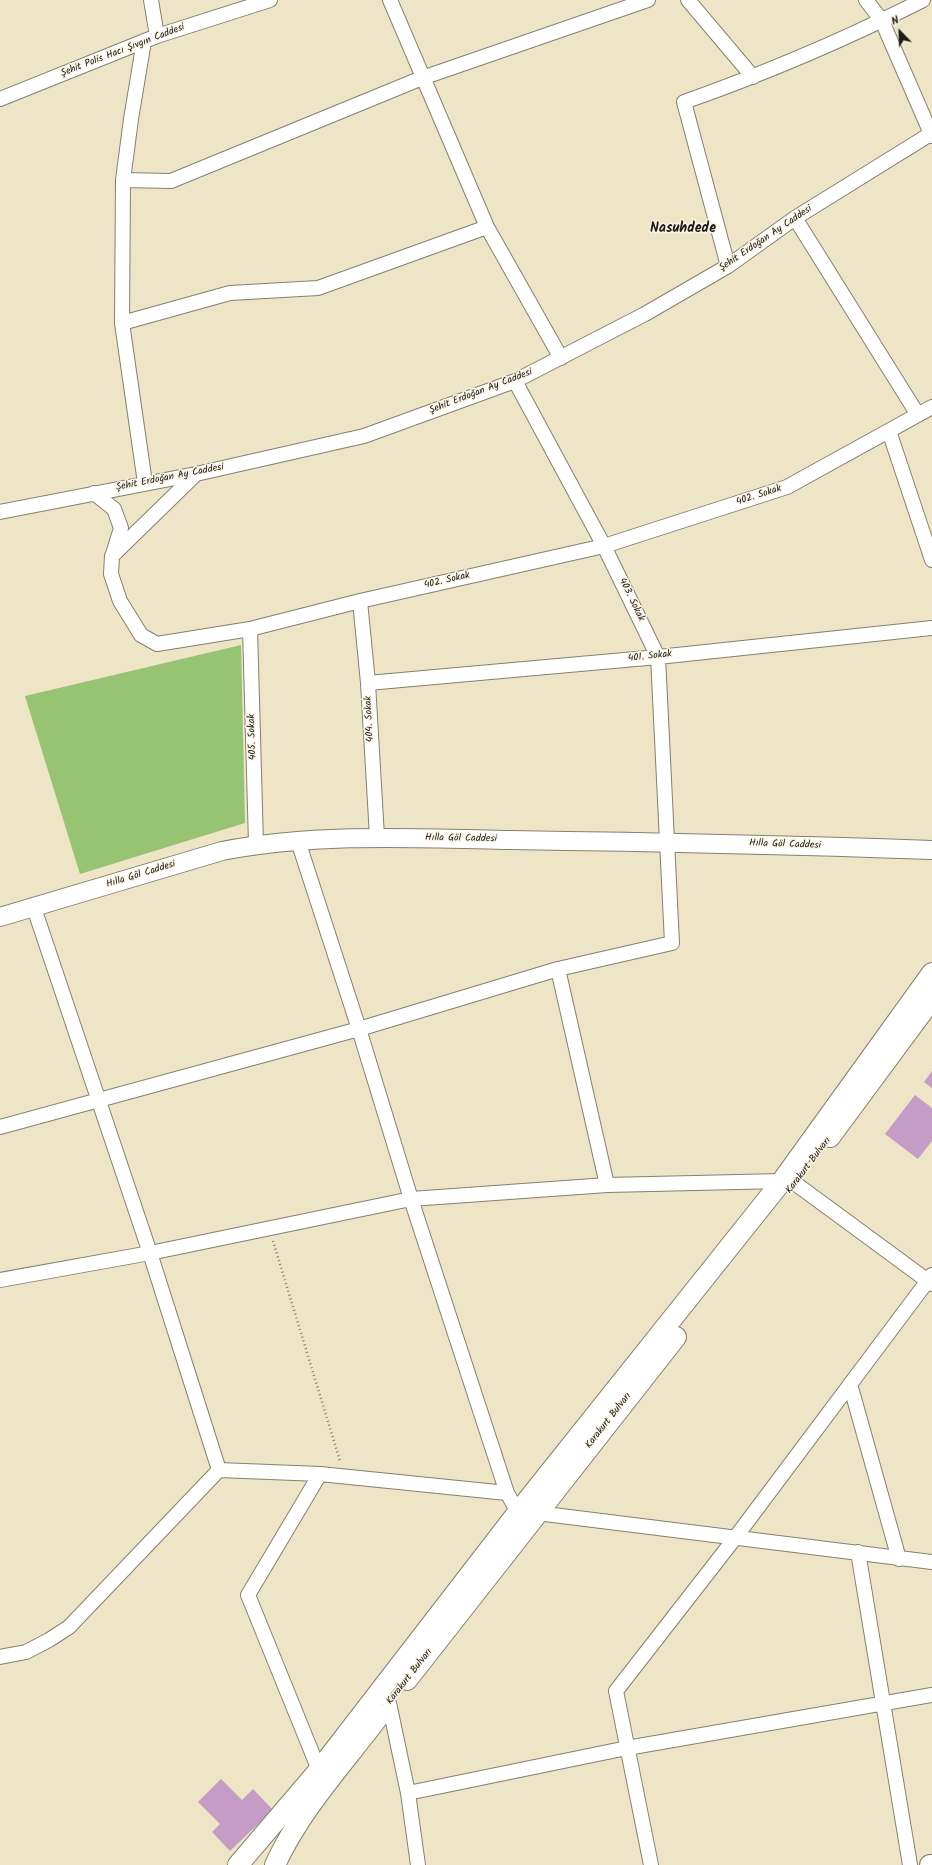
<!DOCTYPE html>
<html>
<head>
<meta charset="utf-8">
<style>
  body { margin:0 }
  #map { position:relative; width:932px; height:1865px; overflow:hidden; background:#ede5c6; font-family:Kalam,sans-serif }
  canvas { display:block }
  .north { position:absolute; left:880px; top:12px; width:40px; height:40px; -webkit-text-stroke:3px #fcf5e5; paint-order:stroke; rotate:337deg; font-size:11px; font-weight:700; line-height:16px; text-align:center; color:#1c1c1c }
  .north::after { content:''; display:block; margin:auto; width:14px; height:18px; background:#1c1c1c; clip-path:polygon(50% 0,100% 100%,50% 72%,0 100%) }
</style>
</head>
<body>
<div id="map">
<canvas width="932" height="1865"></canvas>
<div class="north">N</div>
</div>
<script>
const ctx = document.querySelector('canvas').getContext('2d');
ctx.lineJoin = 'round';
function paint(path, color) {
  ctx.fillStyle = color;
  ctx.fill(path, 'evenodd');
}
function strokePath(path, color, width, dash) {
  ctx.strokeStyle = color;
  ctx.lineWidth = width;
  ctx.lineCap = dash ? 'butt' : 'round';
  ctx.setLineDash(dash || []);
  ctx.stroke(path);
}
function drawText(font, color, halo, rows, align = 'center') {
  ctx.font = font + ' Kalam,sans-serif';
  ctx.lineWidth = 3;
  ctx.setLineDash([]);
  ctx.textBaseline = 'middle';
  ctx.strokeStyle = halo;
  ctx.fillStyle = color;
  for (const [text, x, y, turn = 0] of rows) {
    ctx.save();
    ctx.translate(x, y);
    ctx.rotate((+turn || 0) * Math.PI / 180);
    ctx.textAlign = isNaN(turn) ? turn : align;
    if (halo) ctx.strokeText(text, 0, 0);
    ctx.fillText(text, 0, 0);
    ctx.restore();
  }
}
paint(new Path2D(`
  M 241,645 L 245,823 L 80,874 L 25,696 Z`), '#97c472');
paint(new Path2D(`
  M 932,1071 L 932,1088 L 924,1082 Z
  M 915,1095 L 932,1108 L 932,1141 L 918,1159 L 885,1134 Z
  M 221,1779 L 242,1800 L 253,1789 L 273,1810 L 230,1851 L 212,1832 L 220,1824 L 198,1802 Z`), '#c49cc6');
const minor = new Path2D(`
  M 151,0 L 157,36
  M 390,0 L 487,227 L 561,358
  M 688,0 L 753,77
  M 866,0 L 882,21 L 932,136
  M 144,41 L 131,119 L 123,180 L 122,323 L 145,483
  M 0,99 L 157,36 L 270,0
  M 123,180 L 171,181 L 422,78 L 648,0
  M 795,218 L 918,415
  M 728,266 L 684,102 C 766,73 846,39 923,0
  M 122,323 L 230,293 L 318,288 L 487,227
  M 889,431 L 932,560
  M 196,474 L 112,556 L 111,574 L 120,601 L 141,635 L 157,644 L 250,629 L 360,601 L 604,546 L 787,487 L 932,407
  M 94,493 L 114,509 L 121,528 L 113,554
  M 0,512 L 196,474 L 364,436 L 515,381 L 645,314 L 728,266 L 795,218 L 932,133
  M 360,601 L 368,683 L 377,837
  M 250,629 L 256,844
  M 368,683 L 658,657 L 932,628
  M 298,841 L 359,1029 L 411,1199 L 507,1493 L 518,1512
  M 34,908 L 150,1253 L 219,1470
  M 558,969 L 607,1185
  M 0,1127 L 359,1029 L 558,969 L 672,943 L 658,657 L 604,546 L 515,381
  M 796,1184 L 932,1284
  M 0,1280 L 150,1253 L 411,1199 L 607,1185 L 782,1181
  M 850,1384 L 899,1559
  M 537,1513 L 932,1562
  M 858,1552 L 910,1865
  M 0,1657 L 26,1652 L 49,1640 L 69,1627 L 219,1470 L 320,1474 L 507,1493
  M 389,1703 L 408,1793 L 418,1865
  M 319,1770 L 248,1595 L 320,1474
  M 408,1793 L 627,1748 L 932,1695
  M 651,1865 L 616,1691 L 735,1538 L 932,1275`);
const tertiary = new Path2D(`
  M 0,917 L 222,851 C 317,833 414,838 510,840 C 651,842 791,845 932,850`);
const secondary = new Path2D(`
  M 830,1137 L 932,999
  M 407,1680 L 676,1337
  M 238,1865 L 319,1770 L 518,1512 L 782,1181 L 932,973
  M 275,1865 C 300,1810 344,1763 380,1715
  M 930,1865 L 932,1865`);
strokePath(minor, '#848071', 16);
strokePath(tertiary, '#848071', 20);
strokePath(secondary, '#848071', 22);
strokePath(new Path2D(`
  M 273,1241 L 340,1461`), '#848071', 2.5, [1, 3]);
strokePath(minor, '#fff', 14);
strokePath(tertiary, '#fff', 18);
strokePath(secondary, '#fff', 20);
drawText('10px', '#1c1c1c', '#fcf5e5', [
  ["Şehit Polis Hacı Şıvgın Caddesi",123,51,-21],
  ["Şehit Erdoğan Ay Caddesi",766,239,-34],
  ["Şehit Erdoğan Ay Caddesi",481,392,-21],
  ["Şehit Erdoğan Ay Caddesi",170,478,-11],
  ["402. Sokak",759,496,-18],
  ["402. Sokak",447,581,-13],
  ["403. Sokak",631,600,64],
  ["401. Sokak",650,657,-6],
  ["404. Sokak",370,719,-93],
  ["405. Sokak",253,737,-92],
  ["Hılla Göl Caddesi",461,839,1],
  ["Hılla Göl Caddesi",785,845,2],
  ["Hılla Göl Caddesi",141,875,-17],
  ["Karakurt Bulvarı",809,1166,-53],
  ["Karakurt Bulvarı",609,1421,-52],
  ["Karakurt Bulvarı",410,1677,-52]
]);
drawText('bold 14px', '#1c1c1c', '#fcf5e5', [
  ["Nasuhdede",683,230]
]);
</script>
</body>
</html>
